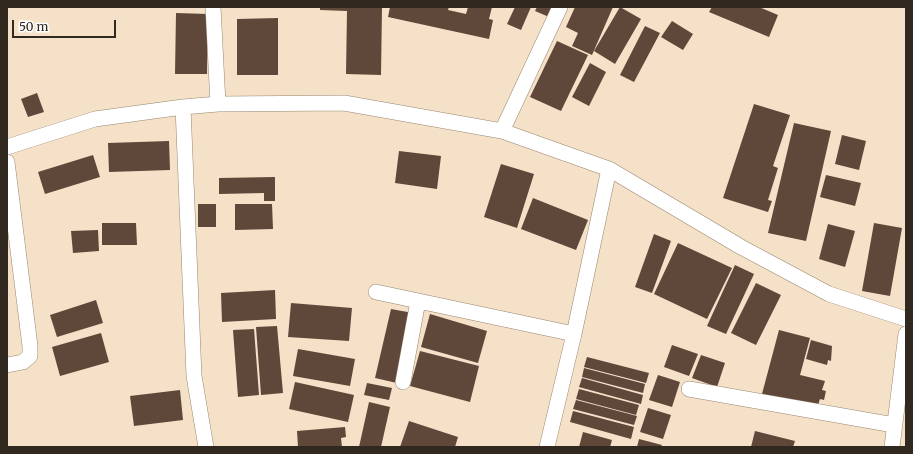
<!DOCTYPE html>
<html>
<head>
<meta charset="utf-8">
<style>
  body { margin:0 }
  #map { position:relative; width:913px; height:454px; overflow:hidden; background:#f5e0c8; font-family:Merriweather,serif }
  canvas { display:block }
  .frame { position:absolute; inset:0; border:8px solid #312920; pointer-events:none }
  .scale { position:absolute; left:12px; top:20px; width:104px; height:18px; box-sizing:border-box; border:2px solid #312920; border-top:0; padding-left:5px; font-size:12px; line-height:14px; white-space:nowrap; color:#312920; -webkit-text-stroke:3px #fff; paint-order:stroke }
</style>
</head>
<body>
<div id="map">
<canvas width="913" height="454"></canvas>
<div class="frame"></div>
<div class="scale">50 m</div>
</div>
<script>
const ctx = document.querySelector('canvas').getContext('2d');
ctx.lineJoin = 'round';
function paint(path, color) {
  ctx.fillStyle = color;
  ctx.fill(path, 'evenodd');
}
function strokePath(path, color, width, dash) {
  ctx.strokeStyle = color;
  ctx.lineWidth = width;
  ctx.lineCap = dash ? 'butt' : 'round';
  ctx.setLineDash(dash || []);
  ctx.stroke(path);
}
paint(new Path2D(`
  M 320,7 L 382,7 L 381,75 L 346,74 L 347,11 L 320,10 Z
  M 390,7 L 449,7 L 448,10 L 466,14 L 468,7 L 492,7 L 489,19 L 493,20 L 489,39 L 388,17 Z
  M 515,7 L 531,7 L 521,30 L 507,24 Z
  M 537,7 L 553,7 L 549,17 L 535,11 Z
  M 575,7 L 613,7 L 592,55 L 572,46 L 578,33 L 566,27 Z
  M 620,7 L 641,19 L 615,64 L 594,51 Z
  M 712,7 L 759,7 L 778,15 L 769,37 L 709,12 Z
  M 176,13 L 208,14 L 207,74 L 175,74 Z
  M 278,18 L 278,75 L 237,75 L 237,19 Z
  M 672,21 L 693,34 L 683,50 L 661,37 Z
  M 645,26 L 660,33 L 634,82 L 620,75 Z
  M 557,41 L 588,55 L 561,111 L 530,97 Z
  M 590,63 L 606,72 L 589,106 L 572,97 Z
  M 37,93 L 44,112 L 28,117 L 21,99 Z
  M 754,104 L 790,115 L 773,166 L 778,168 L 768,200 L 772,201 L 768,212 L 723,198 Z
  M 794,123 L 831,131 L 806,241 L 768,233 Z
  M 842,135 L 866,141 L 859,170 L 835,164 Z
  M 169,141 L 170,170 L 109,172 L 108,143 Z
  M 399,151 L 441,156 L 437,189 L 395,183 Z
  M 93,155 L 100,177 L 45,194 L 38,172 Z
  M 501,164 L 534,174 L 517,228 L 484,217 Z
  M 826,175 L 861,183 L 855,206 L 820,197 Z
  M 275,177 L 275,201 L 264,201 L 264,193 L 219,194 L 219,178 Z
  M 533,198 L 588,220 L 576,250 L 521,229 Z
  M 198,204 L 216,204 L 216,227 L 198,227 Z
  M 235,204 L 272,204 L 273,229 L 235,230 Z
  M 102,223 L 136,223 L 137,245 L 102,245 Z
  M 874,223 L 902,228 L 890,296 L 862,291 Z
  M 828,224 L 855,231 L 845,267 L 819,259 Z
  M 98,230 L 99,251 L 73,253 L 71,231 Z
  M 654,234 L 671,241 L 652,293 L 635,287 Z
  M 678,243 L 732,268 L 707,319 L 654,294 Z
  M 735,265 L 754,274 L 726,334 L 707,326 Z
  M 756,283 L 781,295 L 756,345 L 731,333 Z
  M 275,290 L 276,319 L 222,322 L 221,293 Z
  M 96,300 L 103,323 L 57,337 L 50,315 Z
  M 291,303 L 352,308 L 349,341 L 288,337 Z
  M 391,309 L 413,313 L 397,383 L 375,378 Z
  M 430,314 L 487,331 L 478,363 L 421,347 Z
  M 277,326 L 283,393 L 261,395 L 256,327 Z
  M 254,329 L 259,395 L 238,397 L 233,330 Z
  M 779,330 L 810,338 L 800,375 L 825,381 L 822,390 L 826,391 L 824,400 L 820,399 L 817,408 L 762,394 Z
  M 101,333 L 109,362 L 60,376 L 52,347 Z
  M 811,340 L 832,346 L 831,361 L 828,360 L 827,365 L 806,359 Z
  M 672,345 L 698,354 L 689,376 L 664,367 Z
  M 298,349 L 355,359 L 350,386 L 293,376 Z
  M 420,351 L 479,366 L 470,402 L 410,386 Z
  M 701,355 L 725,363 L 717,387 L 692,378 Z
  M 587,357 L 649,373 L 646,383 L 584,367 Z
  M 584,368 L 645,384 L 643,393 L 582,377 Z
  M 658,375 L 680,382 L 672,407 L 649,400 Z
  M 582,378 L 643,395 L 641,404 L 579,387 Z
  M 295,382 L 354,395 L 348,422 L 289,409 Z
  M 367,383 L 392,388 L 389,400 L 364,395 Z
  M 579,389 L 639,405 L 636,415 L 576,399 Z
  M 180,390 L 183,420 L 134,426 L 130,396 Z
  M 576,400 L 637,416 L 634,425 L 573,409 Z
  M 369,402 L 390,407 L 381,447 L 359,447 Z
  M 648,408 L 671,415 L 663,439 L 640,432 Z
  M 573,411 L 634,427 L 631,439 L 570,422 Z
  M 409,421 L 458,437 L 455,447 L 400,447 Z
  M 345,427 L 346,437 L 341,438 L 342,447 L 298,447 L 297,431 Z
  M 755,431 L 795,441 L 793,447 L 751,447 Z
  M 583,432 L 612,440 L 610,447 L 579,447 Z
  M 639,439 L 662,445 L 661,447 L 637,447 Z`), '#5f473a');
const minor = new Path2D(`
  M 213,7 L 218,104
  M 183,107 L 194,376 L 206,447
  M 502,131 L 560,7
  M 7,147 L 95,119 L 183,107 L 218,104 L 344,103 L 502,131 L 609,169 L 741,247 L 829,294 L 906,319
  M 7,162 L 30,346 L 30,356 L 23,362 L 7,365
  M 376,292 L 574,334
  M 403,382 L 418,301
  M 689,389 L 894,425
  M 547,447 L 574,334 L 609,169
  M 892,447 L 906,334`);
strokePath(minor, '#98866f', 16);
strokePath(minor, '#fff', 15);
</script>
</body>
</html>
